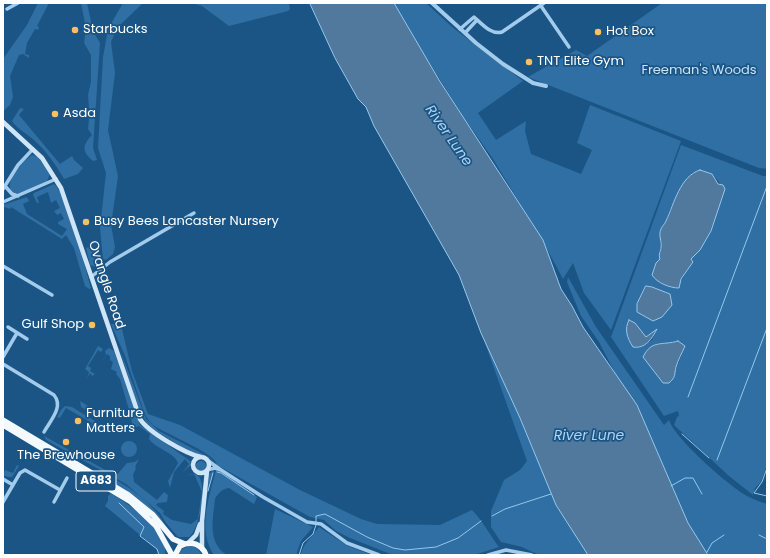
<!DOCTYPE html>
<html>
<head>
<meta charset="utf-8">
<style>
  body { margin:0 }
  #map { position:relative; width:770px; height:558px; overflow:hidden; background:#1b5585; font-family:Poppins,sans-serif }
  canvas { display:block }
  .frame { position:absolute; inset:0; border:4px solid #fff; pointer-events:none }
</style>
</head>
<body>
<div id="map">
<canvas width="770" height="558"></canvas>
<div class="frame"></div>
</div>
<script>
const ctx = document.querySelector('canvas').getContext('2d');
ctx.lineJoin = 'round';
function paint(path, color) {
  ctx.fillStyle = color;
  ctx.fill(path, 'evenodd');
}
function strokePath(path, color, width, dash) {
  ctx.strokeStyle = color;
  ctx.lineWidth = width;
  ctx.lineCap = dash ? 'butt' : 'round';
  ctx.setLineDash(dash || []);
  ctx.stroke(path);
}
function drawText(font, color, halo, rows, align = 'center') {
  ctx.font = font + ' Poppins,sans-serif';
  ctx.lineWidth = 3.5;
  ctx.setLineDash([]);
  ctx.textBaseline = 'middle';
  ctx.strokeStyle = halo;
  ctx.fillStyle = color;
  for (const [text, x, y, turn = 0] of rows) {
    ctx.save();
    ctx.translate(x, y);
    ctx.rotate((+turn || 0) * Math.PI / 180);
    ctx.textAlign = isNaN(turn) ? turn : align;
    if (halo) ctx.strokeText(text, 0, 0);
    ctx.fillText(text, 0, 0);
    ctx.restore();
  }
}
paint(new Path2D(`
  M 38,3 L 49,3 L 37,26 L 39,27 L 38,30 L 35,29 L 27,43 L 25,54 L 29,55 L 29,58 L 23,54 L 19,55 L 10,76 L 13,97 L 10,105 L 3,111 L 3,59 L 27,25 Z
  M 81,3 L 87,3 L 93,31 L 100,43 L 93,148 L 97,160 L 93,161 C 82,152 82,145 92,135 L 88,129 L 89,119 L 93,115 L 89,108 L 88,95 L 91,82 L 91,55 L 84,43 L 86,28 Z
  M 123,3 L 143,3 L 117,28 L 111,42 L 115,73 L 108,130 L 118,176 L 111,225 L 115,247 L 113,254 L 106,260 L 103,259 L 100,228 L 106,173 L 98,148 L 103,57 L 108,29 Z
  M 192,3 L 289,3 L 290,9 L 288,11 L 229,26 L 202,6 Z
  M 310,3 L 329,3 L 601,555 L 539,555 L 522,547 L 501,542 L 491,527 L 491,511 L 504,480 L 520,470 L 527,461 L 464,284 L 374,126 L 366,107 L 358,99 L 335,58 Z
  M 394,3 L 426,3 L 452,27 L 523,81 L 478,113 L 496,140 L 526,121 L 525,131 L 531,154 L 581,174 L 592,150 L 577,143 L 590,105 L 681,141 L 611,330 L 584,293 L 573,263 L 563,279 L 547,249 L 493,159 L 464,118 L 406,26 Z
  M 662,3 L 767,3 L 767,169 L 759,168 L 528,77 L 576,50 L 587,56 Z
  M 20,108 L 24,109 L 19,115 L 60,164 L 72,156 L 74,160 L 83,168 L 78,174 L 64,179 C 56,165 47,152 35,141 C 30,136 15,127 12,121 Z
  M 681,145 L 763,176 L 767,176 L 767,465 L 761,482 L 755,488 L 753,495 L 729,476 L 674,425 L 677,417 L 679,416 L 678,411 L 664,416 L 611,337 ZM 693,172 L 712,174 L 725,189 L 711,231 L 700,250 L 691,259 L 693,262 L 676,288 L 662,284 L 652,275 L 656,263 L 660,259 L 661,228 L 666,221 L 670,209 L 680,190 ZM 646,286 L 670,294 L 637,304 ZM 635,323 L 646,337 L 657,330 L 652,340 L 641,347 L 629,341 L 626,326 ZM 678,341 L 685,346 L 676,369 L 659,378 L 644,357 L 658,343 L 663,344 Z
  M 32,155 L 38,157 L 50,174 L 47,181 L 20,194 L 13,193 C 2,182 22,162 32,155 Z
  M 54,184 C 66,192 86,269 91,288 L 89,289 L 85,286 L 74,248 L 66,235 L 62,239 L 11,207 L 10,209 L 5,207 L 3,208 L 3,205 L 27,197 L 32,206 L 29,201 L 23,204 L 27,214 L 62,236 L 67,229 L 58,224 L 58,222 L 64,219 L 61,213 L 57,215 L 54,211 L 60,208 L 56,200 L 51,203 L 48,192 L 37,197 L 39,203 L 37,203 L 33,195 L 34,193 Z
  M 93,245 L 97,262 L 95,267 L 90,265 L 86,248 Z
  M 568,277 L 596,327 L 664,425 L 669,420 C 675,439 731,488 749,497 C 755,500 761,502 767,504 L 767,555 L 687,555 L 613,369 L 599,342 L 581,316 L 567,282 Z
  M 111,324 L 121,325 L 132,371 L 148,414 L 180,425 L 300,490 L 361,519 L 377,524 L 440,525 L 472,510 C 483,521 489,534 499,547 L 474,555 L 393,555 L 350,538 L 336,531 L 324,520 L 310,517 L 217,465 C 216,453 165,434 153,425 C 149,421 146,417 144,412 L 125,356 Z
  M 98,346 L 103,349 L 101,352 L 98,350 L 88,366 L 91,368 L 90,371 L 95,374 L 92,376 L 90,373 L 87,378 L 89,372 L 85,369 Z
  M 119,347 L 146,419 L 159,431 L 209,457 L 216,464 L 206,456 L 188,451 L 153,429 L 146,422 L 135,399 Z
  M 109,348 L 114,351 L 140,425 L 190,461 L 191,465 L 183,472 L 189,464 L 185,459 L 174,472 L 170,488 L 168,481 L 178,463 C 174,452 156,449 149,439 L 150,434 L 139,426 L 136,427 L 132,425 L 131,417 L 120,379 L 116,374 L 117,372 L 111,369 L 113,362 L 110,360 L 110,356 L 107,354 L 100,365 L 106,355 L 105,351 Z
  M 80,401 L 101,414 L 104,412 L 101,416 L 96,416 L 81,407 Z
  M 65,406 L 72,407 L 95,421 L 96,427 L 92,434 L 88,431 L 92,423 L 66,408 L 60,418 L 57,417 L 61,410 Z
  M 44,436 L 116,476 L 127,463 L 135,462 L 139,459 L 135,467 L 136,468 L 133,475 L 134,482 L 157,500 L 164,492 L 168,495 L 167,502 L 158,503 L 156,505 L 164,511 L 163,514 L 172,520 L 191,524 L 198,519 L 202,492 L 195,476 L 193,474 L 186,476 C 189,475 192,473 195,474 C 210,478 200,530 189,537 L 178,537 L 166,523 L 160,513 L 126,484 L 46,440 Z
  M121 449a8 8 0 1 1 16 0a8 8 0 1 1-16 0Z
  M196 466a5 5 0 1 1 10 0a5 5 0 1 1-10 0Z
  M 17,465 L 19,466 L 12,477 L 8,477 L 3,475 L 5,470 L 13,473 Z
  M 93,470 C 117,477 154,502 165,525 L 139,500 Z
  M 214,470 L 207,496 L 209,474 Z
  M 216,470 L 224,473 L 257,497 L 254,504 L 229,488 C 222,489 218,493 215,499 C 213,519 207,543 227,555 L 214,555 C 197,530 209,497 216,470 Z
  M 111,493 C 130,506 158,522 165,546 C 165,549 165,552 166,555 L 159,555 L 157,549 L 105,506 L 108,501 L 108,496 Z
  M 275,509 L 313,527 L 301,541 L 296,555 L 266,555 Z
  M 319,527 L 346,545 L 371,555 L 300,555 L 304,546 Z
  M 189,546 L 197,548 L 202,555 L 178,555 L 182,549 Z`), '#2f6fa3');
const water = new Path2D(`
  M 310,3 L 394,3 L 439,80 L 543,240 L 561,289 L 572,306 L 583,327 L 637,405 L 688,523 L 708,555 L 588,555 L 556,505 L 520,418 L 481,333 L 459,275 L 374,126 L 366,107 L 358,99 L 335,58 Z
  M 700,170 L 712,174 L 718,184 L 723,185 L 725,189 L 711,231 L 700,250 L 691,259 L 693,262 L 681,279 L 679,288 C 670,288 657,283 652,275 L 656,263 L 660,259 C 658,253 661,252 661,247 C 662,241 658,235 661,229 C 662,226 665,224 666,221 C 674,204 680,176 700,170 Z
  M 646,286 L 652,287 L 670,294 L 672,305 L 662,317 L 653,321 L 637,312 L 637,304 Z
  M 629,320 L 635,323 L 646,337 L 657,329 C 652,339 645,349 633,347 C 627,338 624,329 629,320 Z
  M 678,341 L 685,346 C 682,353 678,360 676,367 C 674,375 676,377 669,383 L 663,383 L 643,357 C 652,339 662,346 678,341 Z`);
paint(water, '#50799d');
strokePath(water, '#96c7ed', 1);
strokePath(new Path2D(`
  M 688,397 L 767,186
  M 682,434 L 709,458
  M 717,460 L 767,328
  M 767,468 L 762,482 L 754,493 L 767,496
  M 217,472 L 221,473 L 254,495
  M 671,486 L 685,478 L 693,478 L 702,494
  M 208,491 L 213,473
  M 119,503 L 144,527 L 140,536 L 157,549 L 159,555
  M 492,516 L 505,509 L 551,494
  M 316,522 L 316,516 L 325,514 L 367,537 L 393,548 L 405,550 L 436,547 L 458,538 L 481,521
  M 759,535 L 767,539
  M 707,552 L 712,543 L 724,535
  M 299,555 L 303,543 L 313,534 L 316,525`), '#96c7ed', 1);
strokePath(new Path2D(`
  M 541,6 L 569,47
  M 7,9 L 18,3
  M 460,29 L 474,17 C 482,24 491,35 502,32 L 544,3
  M 465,33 L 477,20
  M 5,186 L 12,194 L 18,196
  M 3,189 L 18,165 L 33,149
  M 3,202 L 56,179
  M 3,266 L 52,295
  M 91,277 L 110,262 L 194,213
  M 8,327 L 27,339
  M 3,357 L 17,333
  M 3,364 L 54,395 C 64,407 50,421 44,432
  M 207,470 L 215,468 L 221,470 L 207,460
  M 221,470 L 263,497 L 307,522 L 321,524 L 347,543 L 379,555
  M 3,479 L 13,485
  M 3,502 L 20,473 L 25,470 L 60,490
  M 54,502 L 67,478
  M 488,555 L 506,550 L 532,555`), '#a3cbeb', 3.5);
strokePath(new Path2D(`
  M 432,3 L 476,43 L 503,64 L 533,83 L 546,86`), '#a3cbeb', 4);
strokePath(new Path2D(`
  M 3,122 L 42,158 L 61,188 L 140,419 C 148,432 186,454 201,457
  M193 465a8 8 0 1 1 16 0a8 8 0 1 1-16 0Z
  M 188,543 L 196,535 L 200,524
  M 202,549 L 202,521 L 207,471`), '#cee5f8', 4.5);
strokePath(new Path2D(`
  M 3,420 L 127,494 L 153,515 L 173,539 L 185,544
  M 3,425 L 131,502 L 156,526 L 172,555
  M 175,555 L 180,546 C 191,540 202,544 206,555`), '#f3f9ff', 5.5);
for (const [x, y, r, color] of [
  [75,30,4,"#fcbf60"],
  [598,32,4,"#fcbf60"],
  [529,62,4,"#fcbf60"],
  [55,114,4,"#fcbf60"],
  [86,222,4,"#fcbf60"],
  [92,325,4,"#fcbf60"],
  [78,421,4,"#fcbf60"],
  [66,442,4,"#fcbf60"]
]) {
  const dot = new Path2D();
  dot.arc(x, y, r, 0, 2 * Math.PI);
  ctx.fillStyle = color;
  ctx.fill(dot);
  strokePath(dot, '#1b5585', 1.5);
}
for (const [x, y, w] of [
  [96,481,40]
]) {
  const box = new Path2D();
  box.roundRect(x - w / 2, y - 10, w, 20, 3);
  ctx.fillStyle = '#1b5585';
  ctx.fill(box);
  strokePath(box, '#fff', 1);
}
drawText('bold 12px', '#fff', null, [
  ["A683",96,481]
]);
drawText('13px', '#fff', '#1b5585', [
  ["Starbucks",83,30],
  ["Hot Box",606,32],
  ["TNT Elite Gym",537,62],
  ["Asda",63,114],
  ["Busy Bees Lancaster Nursery",94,222],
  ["Gulf Shop",84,325,"right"],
  ["Furniture",86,414],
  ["Matters",86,429],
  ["The Brewhouse",66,456,"center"]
], 'left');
drawText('13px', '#c7e3f8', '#1b5585', [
  ["Freeman's Woods",699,71]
]);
drawText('13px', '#fff', '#1b5585', [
  ["Ovangle Road",106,285,72]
]);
drawText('italic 14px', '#aed4f3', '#1b5585', [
  ["River Lune",448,136,55],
  ["River Lune",589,436]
]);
</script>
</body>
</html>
